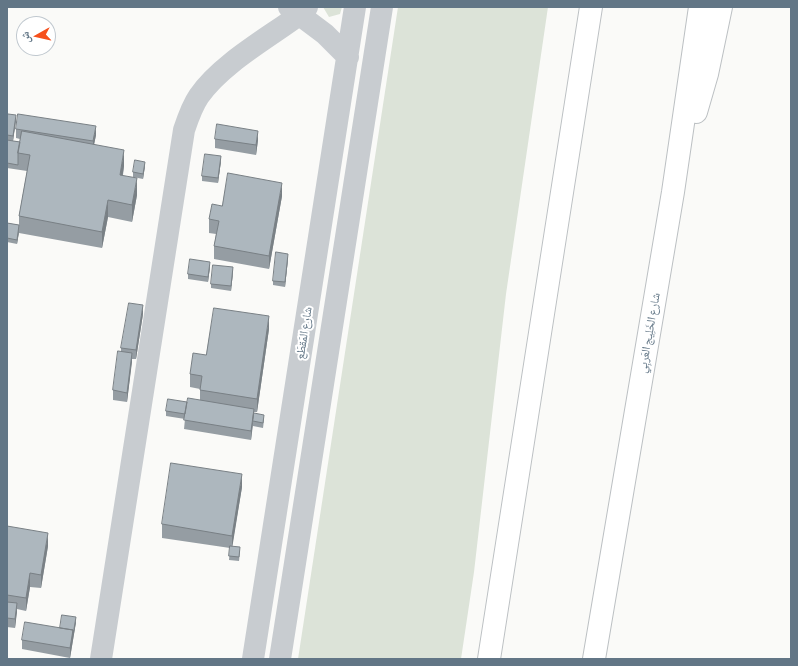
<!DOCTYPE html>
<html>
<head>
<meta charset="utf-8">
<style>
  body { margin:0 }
  #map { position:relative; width:798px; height:666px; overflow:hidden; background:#fafaf8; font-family:"Asap Condensed","Noto Naskh Arabic",sans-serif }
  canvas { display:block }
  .frame { position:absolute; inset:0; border:8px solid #627686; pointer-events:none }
  .north { position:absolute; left:16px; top:16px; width:40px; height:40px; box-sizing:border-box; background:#fff; border:1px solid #c0c8cf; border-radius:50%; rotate:262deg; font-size:11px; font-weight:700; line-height:16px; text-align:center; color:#627686 }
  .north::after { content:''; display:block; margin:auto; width:14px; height:18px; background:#f6501c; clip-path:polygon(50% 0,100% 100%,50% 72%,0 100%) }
</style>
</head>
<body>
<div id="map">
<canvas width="798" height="666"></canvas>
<div class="frame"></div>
<div class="north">ش</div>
</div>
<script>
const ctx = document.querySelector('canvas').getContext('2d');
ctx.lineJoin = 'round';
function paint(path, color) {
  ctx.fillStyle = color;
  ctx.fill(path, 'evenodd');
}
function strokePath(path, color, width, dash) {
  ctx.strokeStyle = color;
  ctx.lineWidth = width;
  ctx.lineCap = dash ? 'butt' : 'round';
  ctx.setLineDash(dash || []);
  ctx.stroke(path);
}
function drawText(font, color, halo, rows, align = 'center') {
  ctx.font = font + ' "Asap Condensed","Noto Naskh Arabic",sans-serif';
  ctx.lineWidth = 4;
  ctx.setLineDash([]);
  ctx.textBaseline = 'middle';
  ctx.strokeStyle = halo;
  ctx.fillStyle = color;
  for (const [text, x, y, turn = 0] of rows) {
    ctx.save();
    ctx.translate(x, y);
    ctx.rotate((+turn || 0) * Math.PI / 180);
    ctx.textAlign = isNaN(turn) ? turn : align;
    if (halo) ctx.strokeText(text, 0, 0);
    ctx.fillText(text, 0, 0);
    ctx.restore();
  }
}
paint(new Path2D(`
  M 323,7 L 342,7 L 340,14 L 329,17 Z
  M 398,7 L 548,7 L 506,294 L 474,572 L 461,659 L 298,659 Z`), '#dce3d8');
const highway = new Path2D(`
  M 696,112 L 707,74 L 721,7
  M 489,659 L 591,7
  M 594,659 L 673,192 L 700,7`);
strokePath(highway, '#bcc0c3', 24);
strokePath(new Path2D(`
  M 289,7 L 325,34 L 348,57
  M 101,659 L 184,130 C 188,118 192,106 199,96 C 221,64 268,38 299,15 L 307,7
  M 253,659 L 355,7
  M 280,659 L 382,7`), '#c8ccd0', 22);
strokePath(highway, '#fff', 22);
paint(new Path2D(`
  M 7,119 L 16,120 L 13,141 L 7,140 L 20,142 L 20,139 L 16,138 L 16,129 L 96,135 L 94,144 L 124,166 L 123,175 L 137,195 L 132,222 L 108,217 L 102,248 L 19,233 L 19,232 L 17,244 L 7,242 L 7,223 L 19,225 L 19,216 L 27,171 L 7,168 Z
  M 215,139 L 258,140 L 256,155 L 215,148 Z
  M 221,161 L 218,183 L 202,181 L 202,176 Z
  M 145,166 L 143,179 L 133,177 L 133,172 Z
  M 282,196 L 269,269 L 214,259 L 214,246 L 216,234 L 209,233 L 209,219 L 222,206 Z
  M 288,259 L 285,287 L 273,285 L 273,281 Z
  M 210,267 L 208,282 L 188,279 L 188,274 Z
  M 233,272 L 231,291 L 211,288 L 211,284 Z
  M 143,314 L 136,359 L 132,359 L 127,402 L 113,400 L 113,390 L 121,352 L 121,348 Z
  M 269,329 L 257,412 L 254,412 L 254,413 L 264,420 L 263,428 L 253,426 L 253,425 L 251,440 L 184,429 L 185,419 L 166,416 L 166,411 L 187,402 L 200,400 L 200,389 L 190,387 L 190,374 L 206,355 Z
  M 242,487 L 232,546 L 240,551 L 239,561 L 229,560 L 230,548 L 162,538 L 162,524 Z
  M 7,526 L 48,546 L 41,588 L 30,587 L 26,611 L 17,609 L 15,628 L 7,627 Z
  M 76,622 L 70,658 L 22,649 L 22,640 L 60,628 Z`), '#959da3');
paint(new Path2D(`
  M 16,115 L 16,120 L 13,141 L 13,136 Z
  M 96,126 L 96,135 L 93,150 L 93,141 Z
  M 258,131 L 258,140 L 256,155 L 256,145 Z
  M 124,150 L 124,166 L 120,192 L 120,175 Z
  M 221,156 L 221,161 L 218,183 L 218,178 Z
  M 145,162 L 145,166 L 143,179 L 143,174 Z
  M 137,178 L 137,195 L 132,222 L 132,205 Z
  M 282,183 L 282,196 L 269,269 L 269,256 Z
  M 108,200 L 108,217 L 102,248 L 102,232 Z
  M 19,228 L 19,232 L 17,244 L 17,240 Z
  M 288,254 L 288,259 L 285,287 L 285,282 Z
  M 210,262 L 210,267 L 208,282 L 208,277 Z
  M 233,267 L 233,272 L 231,291 L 231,286 Z
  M 143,305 L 143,314 L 136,359 L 136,350 Z
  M 269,316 L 269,329 L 257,412 L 257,399 Z
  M 132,353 L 132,362 L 127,402 L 127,393 Z
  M 254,409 L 254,418 L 253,421 L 251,440 L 251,431 Z
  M 242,474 L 242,487 L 232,549 L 232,536 Z
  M 48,533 L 48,546 L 41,588 L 41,575 Z
  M 30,573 L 30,587 L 26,611 L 26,598 Z
  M 17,603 L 17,612 L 15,628 L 15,619 Z
  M 76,617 L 76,622 L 73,640 L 73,635 Z
  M 73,630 L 73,640 L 70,658 L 70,648 Z`), '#798085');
const building = new Path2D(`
  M 8,114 L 16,115 L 13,136 L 7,135 Z
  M 18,114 L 96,126 L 93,141 L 16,129 Z
  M 217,124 L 258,131 L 256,145 L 215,139 Z
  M 22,131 L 124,150 L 120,175 L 137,178 L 132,205 L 108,200 L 102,232 L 19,216 L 30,155 L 18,153 Z
  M 7,140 L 20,142 L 18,153 L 18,165 L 7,163 Z
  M 205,154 L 221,156 L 218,178 L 202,176 Z
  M 135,160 L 145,162 L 143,174 L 133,172 Z
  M 228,173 L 282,183 L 269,256 L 214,246 L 219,221 L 209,219 L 212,204 L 222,206 Z
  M 7,223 L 19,225 L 17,240 L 7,238 Z
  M 276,252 L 288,254 L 285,282 L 273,281 Z
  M 190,259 L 210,262 L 208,277 L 188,274 Z
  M 213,265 L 233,267 L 231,286 L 211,284 Z
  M 129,303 L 143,305 L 136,350 L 121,348 Z
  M 214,308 L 269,316 L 257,399 L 200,390 L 202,376 L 190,374 L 193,353 L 206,355 Z
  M 118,351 L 132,353 L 127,393 L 113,390 Z
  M 188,398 L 254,409 L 251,431 L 184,420 Z
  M 168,399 L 187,402 L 185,414 L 166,411 Z
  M 254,413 L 264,415 L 263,423 L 253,421 Z
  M 171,463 L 242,474 L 232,536 L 162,524 Z
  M 7,526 L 48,533 L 41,575 L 30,573 L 26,598 L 7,595 Z
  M 230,546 L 240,547 L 239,557 L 229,556 Z
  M 7,602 L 17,603 L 15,619 L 7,618 Z
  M 62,615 L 76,617 L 73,635 L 73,630 L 60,628 Z
  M 25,622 L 73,630 L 70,648 L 22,640 Z`);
paint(building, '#adb7be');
strokePath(building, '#798085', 1);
drawText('12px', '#627686', '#fff', [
  ["شارع المَقطَع",304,333,-81],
  ["شارع الخَلِيج العَربِي",649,333,-80]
]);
</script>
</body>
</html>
